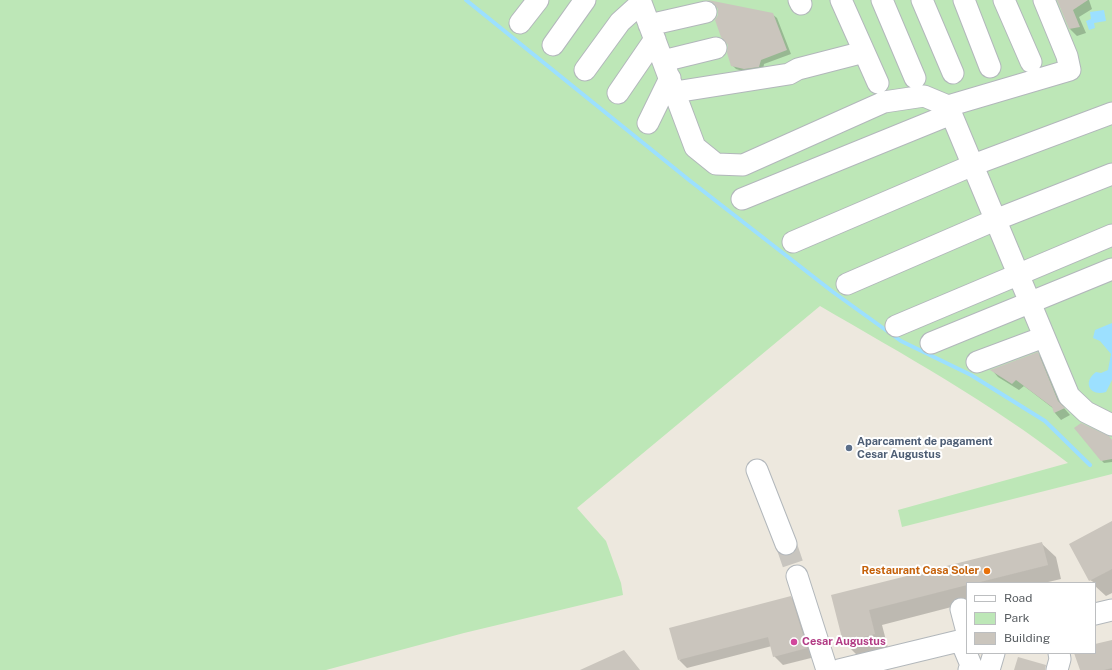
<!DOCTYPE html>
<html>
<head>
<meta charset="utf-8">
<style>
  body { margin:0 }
  #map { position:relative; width:1112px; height:670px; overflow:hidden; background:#ede8de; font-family:"Public Sans",sans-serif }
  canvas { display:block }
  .legend { position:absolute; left:966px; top:582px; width:130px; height:72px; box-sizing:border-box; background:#fff; border:1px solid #bcbec0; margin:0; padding:5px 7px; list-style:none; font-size:12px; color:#585d61 }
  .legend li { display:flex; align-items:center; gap:8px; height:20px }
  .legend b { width:20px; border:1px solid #bcbec0 }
</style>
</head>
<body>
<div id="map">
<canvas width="1112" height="670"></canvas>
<ul class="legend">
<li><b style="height:5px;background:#fff"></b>Road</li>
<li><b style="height:11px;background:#bde7b7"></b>Park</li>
<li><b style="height:11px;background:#cac5bd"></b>Building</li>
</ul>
</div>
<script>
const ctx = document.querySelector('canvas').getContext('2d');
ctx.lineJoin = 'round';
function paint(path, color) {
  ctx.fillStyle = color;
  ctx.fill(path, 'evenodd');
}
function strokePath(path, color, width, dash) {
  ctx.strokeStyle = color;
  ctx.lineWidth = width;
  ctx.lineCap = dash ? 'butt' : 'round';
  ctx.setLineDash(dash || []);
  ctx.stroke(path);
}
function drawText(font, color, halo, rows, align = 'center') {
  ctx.font = font + ' "Public Sans",sans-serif';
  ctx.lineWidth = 4;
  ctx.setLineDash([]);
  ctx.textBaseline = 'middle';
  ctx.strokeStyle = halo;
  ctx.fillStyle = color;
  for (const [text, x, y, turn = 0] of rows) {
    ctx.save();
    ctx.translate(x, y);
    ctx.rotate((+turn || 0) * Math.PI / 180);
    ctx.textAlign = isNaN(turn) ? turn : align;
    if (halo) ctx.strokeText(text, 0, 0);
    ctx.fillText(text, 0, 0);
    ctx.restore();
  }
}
paint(new Path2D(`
  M 0,0 L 1112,0 L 1112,474 L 902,527 L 898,510 L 1068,463 C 990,402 904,355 820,306 L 577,508 L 606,541 L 621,583 L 623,595 L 464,633 L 326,670 L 0,670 Z`), '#bde7b7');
paint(new Path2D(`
  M 1104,10 L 1106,21 L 1094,23 L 1095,28 L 1089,30 L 1086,21 L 1091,19 L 1090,12 Z
  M 1112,323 L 1112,380 L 1106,392 C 1090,397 1082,382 1096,372 L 1101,373 L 1108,370 L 1111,354 L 1100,341 L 1093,338 L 1095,330 Z`), '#9ce0ff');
paint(new Path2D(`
  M 1058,0 L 1089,0 L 1092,9 L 1079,17 L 1086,33 L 1077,36 L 1070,29 Z
  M 772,14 L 777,18 L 791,54 L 764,64 L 763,70 L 749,73 L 736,69 L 732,65 Z
  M 1037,353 L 1044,360 L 1064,408 L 1070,415 L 1061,420 L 1055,413 L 1054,409 L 1024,386 L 1019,390 L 998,377 L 992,370 Z
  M 1112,441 L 1112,462 L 1104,463 L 1102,461 Z
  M 1112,524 L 1112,593 L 1106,596 L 1095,586 L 1095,583 L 1090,580 Z
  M 1041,543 L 1056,557 L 1061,579 L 1044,583 L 967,583 L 967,603 L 882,625 L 888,648 L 858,656 L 844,642 L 832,596 Z
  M 791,597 L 799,606 L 815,657 L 783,665 L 774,656 L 772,646 L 687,668 L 679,660 Z
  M 1112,641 L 1112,670 L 1081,670 L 1076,653 L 1095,653 L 1095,645 Z`), '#0003');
strokePath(new Path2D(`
  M 466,0 L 689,180 L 833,292 L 901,341 L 971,375 L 1045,421 L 1090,465`), '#9ce0ff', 4);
paint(new Path2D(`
  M 708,0 L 773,13 L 787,50 L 761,60 L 759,67 L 744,69 L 731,66 L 727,53 L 728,45 L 721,37 L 715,20 L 718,15 L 718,9 L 714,4 Z
  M 1057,0 L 1088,0 L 1073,10 L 1080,27 L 1069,29 Z
  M 1038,352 L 1058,401 L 1065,408 L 1054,413 L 1052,407 L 1016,380 L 1012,384 L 990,370 Z
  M 1081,423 L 1109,436 L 1112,440 L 1112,459 L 1101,461 L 1074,428 Z
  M 1112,521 L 1112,569 L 1089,581 L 1069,544 Z
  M 1042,542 L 1048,565 L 976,583 L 967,583 L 967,585 L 869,610 L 875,634 L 843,642 L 831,595 Z
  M 791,596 L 807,648 L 773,657 L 768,637 L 678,660 L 669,628 Z
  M 1112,640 L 1112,668 L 1104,670 L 1080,670 L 1074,653 L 1095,653 L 1095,644 Z
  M 624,650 L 640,670 L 580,670 Z
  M 1018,657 L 1046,665 L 1045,670 L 1014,670 Z`), '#cac5bd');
strokePath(new Path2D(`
  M 786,544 L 797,576`), '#c8c5bf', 21, [21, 10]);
const minor = new Path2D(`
  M 640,0 L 695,147 L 716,164 L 743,165 L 884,102 L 924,96 L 948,106
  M 799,0 L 801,4
  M 841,0 L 878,83
  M 882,0 L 915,78
  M 922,0 L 953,73
  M 964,0 L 990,67
  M 1004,0 L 1031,62
  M 1044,0 L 1067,56 L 1070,70 L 948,106 L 1069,396 L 1086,412 L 1112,425
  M 520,23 L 538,0
  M 649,25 L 706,12
  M 553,45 L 585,0
  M 663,61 L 716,48
  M 585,70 L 620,22 L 641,3
  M 675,92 L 789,74 L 798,69 L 864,52
  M 618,93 L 655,39
  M 648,123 L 670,78
  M 742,199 L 951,114
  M 793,242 L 973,165 L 1112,113
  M 847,284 L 995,220 L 1112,174
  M 896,326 L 1112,235
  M 931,343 L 1112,269
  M 977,362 L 1044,337
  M 757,470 L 786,544
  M 797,576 L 827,670
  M 961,609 L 967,632
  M 1095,614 L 1112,610
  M 961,641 L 971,665 L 969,670
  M 839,670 L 967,639
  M 989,670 L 994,653
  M 1057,670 L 1060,659 L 1059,653`);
strokePath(minor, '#b2b7bb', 23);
strokePath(minor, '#fff', 21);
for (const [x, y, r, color] of [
  [849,448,4,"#5c6f8a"],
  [987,571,4,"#e8710a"],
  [794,642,4,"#d1479c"]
]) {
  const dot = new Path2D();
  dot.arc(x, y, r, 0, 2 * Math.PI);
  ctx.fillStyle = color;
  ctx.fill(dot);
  strokePath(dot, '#fff', 1.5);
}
drawText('bold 11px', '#4e5e75', '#fff', [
  ["Aparcament de pagament",857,442],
  ["Cesar Augustus",857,455]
], 'left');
drawText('bold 11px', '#c56008', '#fff', [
  ["Restaurant Casa Soler",979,571]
], 'right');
drawText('bold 11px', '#b23c85', '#fff', [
  ["Cesar Augustus",802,642]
], 'left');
</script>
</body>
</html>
